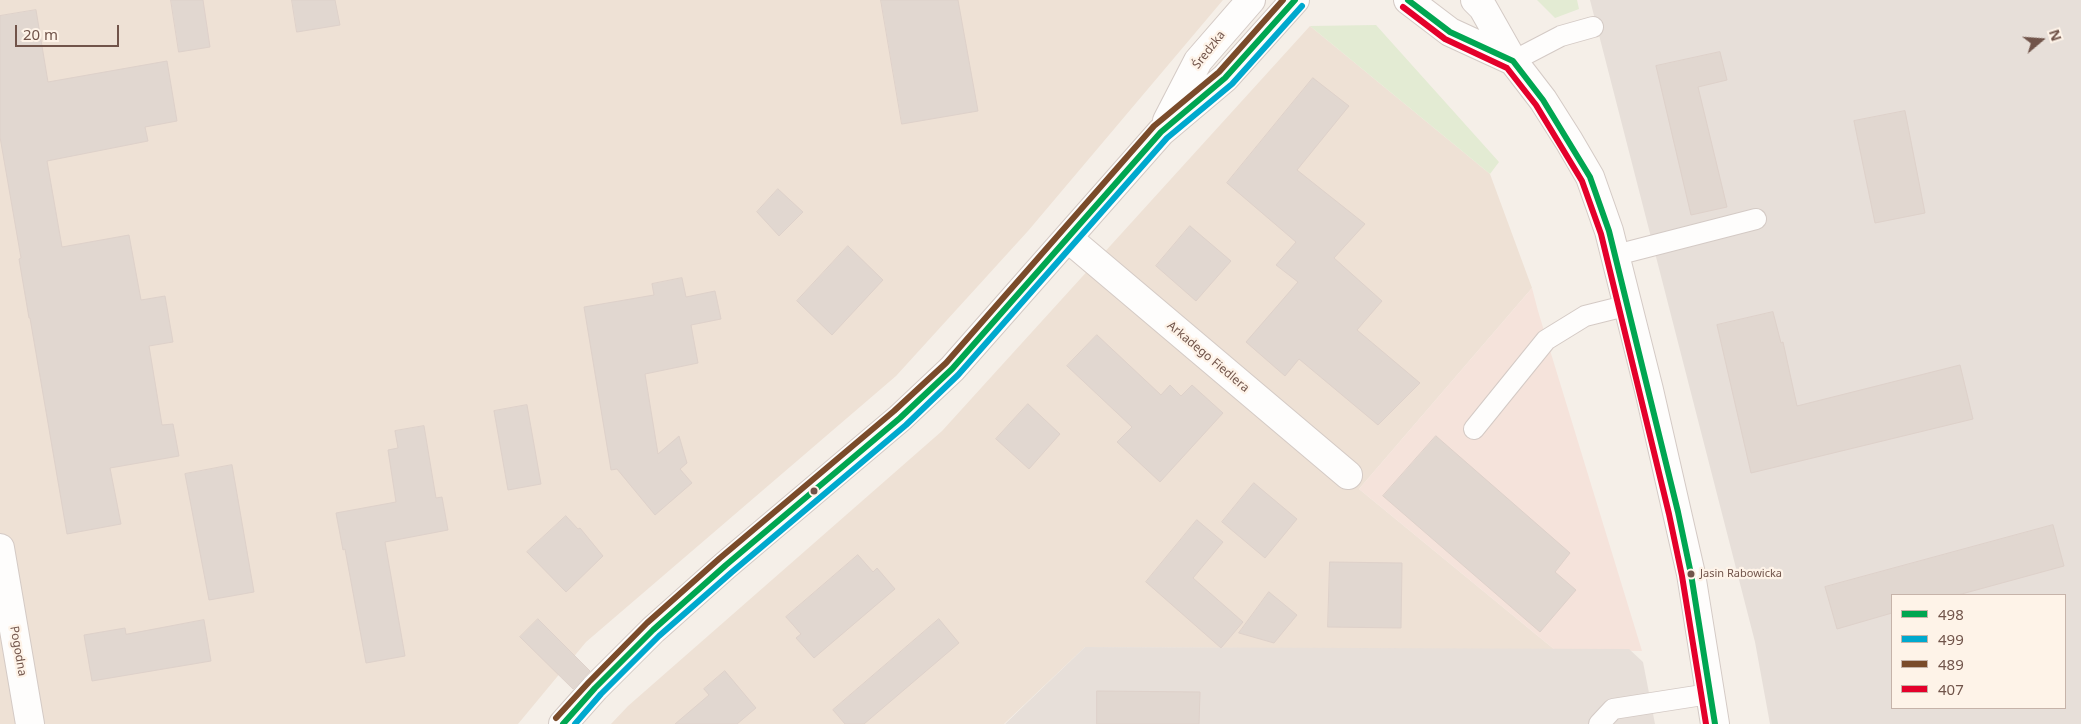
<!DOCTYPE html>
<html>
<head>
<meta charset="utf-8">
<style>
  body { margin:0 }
  #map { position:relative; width:2081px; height:724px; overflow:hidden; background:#f5efe8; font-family:"Noto Sans",sans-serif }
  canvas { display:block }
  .legend { position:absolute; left:1891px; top:594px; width:175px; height:115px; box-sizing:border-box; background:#fef3e8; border:1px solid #c6b3a9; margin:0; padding:6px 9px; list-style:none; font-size:15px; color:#71544a }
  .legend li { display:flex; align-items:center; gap:10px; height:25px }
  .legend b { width:25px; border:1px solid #c6b3a9 }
  .north { position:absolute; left:2016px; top:15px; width:50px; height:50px; -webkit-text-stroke:4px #fef3e8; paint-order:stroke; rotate:72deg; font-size:14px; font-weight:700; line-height:20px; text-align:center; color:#71544a }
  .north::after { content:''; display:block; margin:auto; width:18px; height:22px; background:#71544a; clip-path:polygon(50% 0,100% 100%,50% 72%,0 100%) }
  .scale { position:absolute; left:15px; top:25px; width:104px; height:22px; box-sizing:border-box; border:2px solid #71544a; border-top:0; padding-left:6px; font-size:15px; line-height:18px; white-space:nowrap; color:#71544a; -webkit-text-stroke:4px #fef3e8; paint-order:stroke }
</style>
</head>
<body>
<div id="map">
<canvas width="2081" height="724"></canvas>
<ul class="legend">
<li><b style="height:6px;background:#00a651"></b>498</li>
<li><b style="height:6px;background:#00a9ce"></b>499</li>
<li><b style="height:6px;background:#7a4b2a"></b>489</li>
<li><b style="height:6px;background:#e4002b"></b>407</li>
</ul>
<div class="north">N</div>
<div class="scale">20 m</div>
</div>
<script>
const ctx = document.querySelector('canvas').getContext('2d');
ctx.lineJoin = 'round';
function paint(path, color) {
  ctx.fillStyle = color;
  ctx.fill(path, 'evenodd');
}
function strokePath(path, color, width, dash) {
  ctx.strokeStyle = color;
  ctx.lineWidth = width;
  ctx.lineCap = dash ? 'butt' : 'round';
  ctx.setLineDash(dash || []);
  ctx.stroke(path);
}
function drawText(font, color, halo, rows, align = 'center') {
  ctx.font = font + ' "Noto Sans",sans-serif';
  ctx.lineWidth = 4.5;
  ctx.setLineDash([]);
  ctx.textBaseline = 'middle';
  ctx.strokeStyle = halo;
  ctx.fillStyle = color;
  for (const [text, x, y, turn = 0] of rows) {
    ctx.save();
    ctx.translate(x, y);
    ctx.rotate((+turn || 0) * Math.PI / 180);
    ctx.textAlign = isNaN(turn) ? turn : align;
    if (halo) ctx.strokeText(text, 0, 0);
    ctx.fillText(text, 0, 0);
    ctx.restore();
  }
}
paint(new Path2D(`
  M 0,0 L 1223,0 L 1028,231 L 896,376 L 586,642 L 518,724 L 0,724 Z
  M 1310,26 L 1490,174 L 1532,288 L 1359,489 L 1555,650 L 1085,647 L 1004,724 L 611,724 L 628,706 L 942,431 Z`), '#eee1d5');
paint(new Path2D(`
  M 1532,288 L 1538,311 L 1642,651 L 1555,650 L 1359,489 Z`), '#f5e3db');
paint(new Path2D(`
  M 1590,0 L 2081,0 L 2081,724 L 1770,724 L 1755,642 ZM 1892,595 L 2065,595 L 2065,708 L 1892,708 Z
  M 1085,647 L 1629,649 L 1643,662 L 1655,724 L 1005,724 Z`), '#e7dfd9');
paint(new Path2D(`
  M 1537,0 L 1577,0 L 1579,9 L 1555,18 Z
  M 1376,25 L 1499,162 L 1490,174 L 1310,26 Z`), '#e3ebd3');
const building = new Path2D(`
  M 171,0 L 203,0 L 210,47 L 179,52 Z
  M 292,0 L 335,0 L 340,25 L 297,32 Z
  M 881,0 L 958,0 L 978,111 L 902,124 Z
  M 36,10 L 48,82 L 167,61 L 177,121 L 145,127 L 148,141 L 47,161 L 62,247 L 129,235 L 141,300 L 165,296 L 173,342 L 149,346 L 162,425 L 173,424 L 179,456 L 110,468 L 121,524 L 67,534 L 30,318 L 29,318 L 19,259 L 21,258 L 0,137 L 0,16 Z
  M 1720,52 L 1727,80 L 1698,87 L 1727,207 L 1691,215 L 1656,66 Z
  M 1313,78 L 1349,106 L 1297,170 L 1365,224 L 1334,258 L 1382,301 L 1357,330 L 1420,383 L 1378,425 L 1299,359 L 1285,376 L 1246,342 L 1298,282 L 1276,265 L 1296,242 L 1227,183 Z
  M 1905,111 L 1925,213 L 1875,223 L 1854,121 Z
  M 778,189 L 803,212 L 779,236 L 757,212 Z
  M 1190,226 L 1231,261 L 1196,301 L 1156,266 Z
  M 848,246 L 883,280 L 832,335 L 797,301 Z
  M 682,278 L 686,297 L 715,291 L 721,319 L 691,325 L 698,363 L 645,374 L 658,454 L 679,436 L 687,463 L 680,469 L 692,483 L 655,515 L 617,469 L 611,470 L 584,307 L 654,295 L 652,284 Z
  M 1773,312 L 1781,343 L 1783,342 L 1797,406 L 1960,365 L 1973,419 L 1751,473 L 1717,325 Z
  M 1097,335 L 1161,395 L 1170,385 L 1181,396 L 1192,385 L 1223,413 L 1160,482 L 1117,442 L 1132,427 L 1067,366 Z
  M 1028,404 L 1060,434 L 1029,469 L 996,439 Z
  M 527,405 L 541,484 L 508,490 L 494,411 Z
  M 424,426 L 436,498 L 442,497 L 448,530 L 385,542 L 405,656 L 366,663 L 345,549 L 343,550 L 336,513 L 396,502 L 388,450 L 398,448 L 395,431 Z
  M 1436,436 L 1570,553 L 1555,572 L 1576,590 L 1540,632 L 1383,496 Z
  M 232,465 L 254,592 L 209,600 L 185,474 Z
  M 1254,483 L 1297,519 L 1265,558 L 1222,522 Z
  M 566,516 L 578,529 L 580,528 L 603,556 L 566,592 L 527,552 Z
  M 1197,520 L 1223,542 L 1193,578 L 1243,622 L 1221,648 L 1146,582 Z
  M 2053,525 L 2064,566 L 1958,595 L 1892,595 L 1892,613 L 1837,629 L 1825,587 Z
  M 858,555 L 873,572 L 877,568 L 895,589 L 814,658 L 796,638 L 801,634 L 786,617 Z
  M 1330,562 L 1402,563 L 1401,628 L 1328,627 Z
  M 1269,592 L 1297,615 L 1274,643 L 1239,633 Z
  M 538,619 L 590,671 L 573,689 L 520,637 Z
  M 939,619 L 959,643 L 864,724 L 845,724 L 833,710 Z
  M 204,620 L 211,661 L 92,681 L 84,635 L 125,628 L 126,634 Z
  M 725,671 L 756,708 L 737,724 L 675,724 L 709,695 L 704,689 Z
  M 1097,691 L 1200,692 L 1199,724 L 1097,724 Z`);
paint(building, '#e1d7d0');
strokePath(building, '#ded1ca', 1);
const service = new Path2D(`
  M 1513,61 L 1561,36 L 1593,27
  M 1616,255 L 1756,219
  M 1474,429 L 1546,340 L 1585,316 L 1629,305
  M 1599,724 L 1613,709 L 1709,694`);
const minor = new Path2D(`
  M 1069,239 L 1348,475
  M 0,548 L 30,724`);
const tertiary = new Path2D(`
  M 1408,0 L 1450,32 L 1513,61
  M 1475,0 L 1483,8 L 1513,61 L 1543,100 L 1569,141 L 1590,177 L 1609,231 L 1649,390 L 1691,574 L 1715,724
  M 1167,121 L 1198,61 L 1251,0
  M 563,724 L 595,688 L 653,630 L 726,565 L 900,418 L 952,369 L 1161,132 L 1225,78 L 1295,0`);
strokePath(service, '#d4cac5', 22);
strokePath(minor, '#d4cac5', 30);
strokePath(tertiary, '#d4cac5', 30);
strokePath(service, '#fefdfc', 20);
strokePath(minor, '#fefdfc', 28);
strokePath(tertiary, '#fefdfc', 28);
strokePath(new Path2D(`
  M 1408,0 L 1450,32 L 1513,61 L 1543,100 L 1590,177 L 1609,231 L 1678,512 L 1691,574 L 1715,724
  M 563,724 L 595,688 L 653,630 L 726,565 L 900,418 L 952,369 L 1161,132 L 1225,78 L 1295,0`), '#00a651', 6);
strokePath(new Path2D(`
  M 575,724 L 601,694 L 659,636 L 732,572 L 906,425 L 958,375 L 1167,138 L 1232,84 L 1302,6`), '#00a9ce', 6);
strokePath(new Path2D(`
  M 556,718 L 589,682 L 647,623 L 720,558 L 894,411 L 946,363 L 1154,126 L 1219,72 L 1283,0`), '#7a4b2a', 6);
strokePath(new Path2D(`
  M 1403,7 L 1445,39 L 1507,68 L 1536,105 L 1582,181 L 1601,234 L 1669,514 L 1682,576 L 1706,724`), '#e4002b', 6);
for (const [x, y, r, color] of [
  [814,491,4.5,"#71544a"],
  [1691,574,4.5,"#71544a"]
]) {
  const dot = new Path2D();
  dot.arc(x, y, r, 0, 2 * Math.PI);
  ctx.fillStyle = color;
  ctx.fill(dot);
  strokePath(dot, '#fef3e8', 2);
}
drawText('11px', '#71544a', '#fef3e8', [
  ["Jasin Rabowicka",1700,574]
], 'left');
drawText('12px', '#71544a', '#fef3e8', [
  ["Średzka",1209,50,-52],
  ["Arkadego Fiedlera",1208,357,40],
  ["Pogodna",18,651,80]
]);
</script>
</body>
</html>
